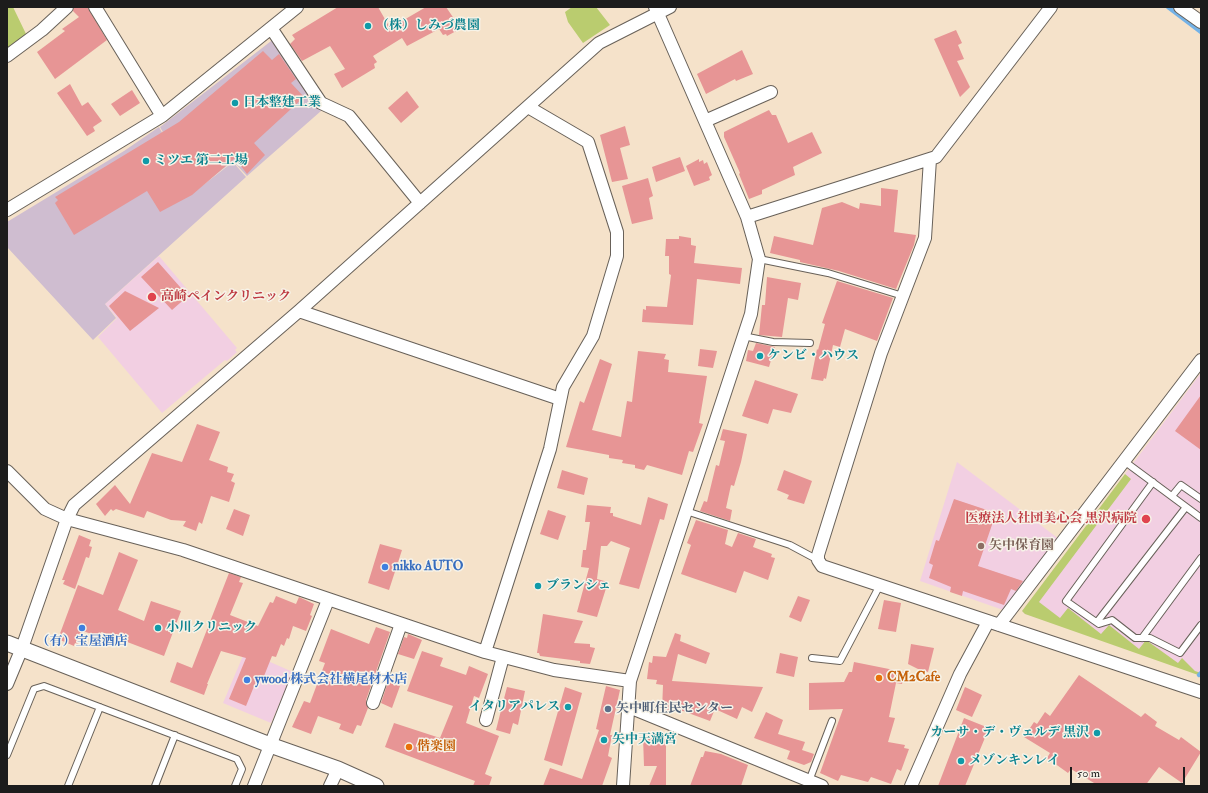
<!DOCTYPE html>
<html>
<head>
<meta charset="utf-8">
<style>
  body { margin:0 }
  #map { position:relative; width:1208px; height:793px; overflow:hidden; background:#f5e2ca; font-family:"IM FELL Double Pica",serif }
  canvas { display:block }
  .frame { position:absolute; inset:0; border:8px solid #1c1c1c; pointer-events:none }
  .scale { position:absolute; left:1070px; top:767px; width:115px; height:18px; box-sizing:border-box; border:2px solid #1c1c1c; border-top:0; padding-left:5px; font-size:12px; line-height:14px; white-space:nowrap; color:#1c1c1c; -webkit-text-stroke:3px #f7f3e8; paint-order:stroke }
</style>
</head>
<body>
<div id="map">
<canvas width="1208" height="793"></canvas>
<div class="frame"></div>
<div class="scale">50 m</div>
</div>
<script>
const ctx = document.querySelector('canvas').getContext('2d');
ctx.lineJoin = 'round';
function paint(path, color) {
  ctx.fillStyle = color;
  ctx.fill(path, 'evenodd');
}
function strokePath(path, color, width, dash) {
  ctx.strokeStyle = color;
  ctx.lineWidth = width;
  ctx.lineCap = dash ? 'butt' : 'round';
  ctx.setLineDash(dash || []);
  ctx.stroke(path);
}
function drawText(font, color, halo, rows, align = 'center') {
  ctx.font = font + ' "IM FELL Double Pica","Noto Serif JP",serif';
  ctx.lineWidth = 3;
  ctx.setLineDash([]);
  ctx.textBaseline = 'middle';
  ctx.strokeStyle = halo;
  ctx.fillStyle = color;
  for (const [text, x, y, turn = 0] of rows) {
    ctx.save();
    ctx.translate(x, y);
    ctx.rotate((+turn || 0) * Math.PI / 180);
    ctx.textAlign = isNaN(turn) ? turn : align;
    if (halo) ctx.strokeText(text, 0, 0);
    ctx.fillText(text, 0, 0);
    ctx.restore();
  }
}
paint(new Path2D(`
  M 159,256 L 237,348 L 235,350 L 237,352 L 227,361 L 225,360 L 162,413 L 98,337 L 117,318 L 105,304 Z
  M 1201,373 L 1201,673 L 1025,614 L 1022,611 Z
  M 957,462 L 1059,539 L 1006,611 L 920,581 Z
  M 245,651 L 293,672 L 271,723 L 223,703 Z`), '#f2cfe2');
paint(new Path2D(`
  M 275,38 L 321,111 L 247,176 L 233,161 L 195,191 L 160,127 Z
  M 159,127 L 194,192 L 233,162 L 246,177 L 105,304 L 116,318 L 93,340 L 7,247 L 7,222 L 124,151 Z`), '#cfbdd0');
paint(new Path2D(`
  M 7,7 L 13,7 L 27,36 L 7,53 Z
  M 572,7 L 596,7 L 610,25 L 583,43 L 568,22 L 565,12 Z
  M 1125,474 L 1131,479 L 1039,602 L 1060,618 L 1068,608 L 1101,634 L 1109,625 L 1139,649 L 1146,640 L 1178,663 L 1182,658 L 1195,671 L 1201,673 L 1201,676 L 1025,614 L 1022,611 Z`), '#bacc6f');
strokePath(new Path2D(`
  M 1168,7 L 1201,32
  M 1199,675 L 1201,673`), '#74b2e7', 4.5);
paint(new Path2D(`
  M 74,7 L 88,8 L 107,40 L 55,79 L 37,52 L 65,31 L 62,29 L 79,17 L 73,11 Z
  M 338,7 L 378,7 L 390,28 L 426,7 L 446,7 L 459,26 L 457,27 L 458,30 L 447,36 L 446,34 L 443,35 L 439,29 L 407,46 L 402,38 L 373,56 L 377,62 L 374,64 L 375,68 L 342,88 L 334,74 L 345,69 L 330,46 L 302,61 L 290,44 L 295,39 L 292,35 Z
  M 956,30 L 962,43 L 958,45 L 964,59 L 957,61 L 970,87 L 960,97 L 934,39 Z
  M 742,50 L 753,74 L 736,81 L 735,79 L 706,94 L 697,74 Z
  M 263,51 L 272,60 L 279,54 L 296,79 L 291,83 L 304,97 L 254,143 L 265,155 L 247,174 L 235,158 L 192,195 L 160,212 L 147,191 L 74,235 L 55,203 L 58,200 L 55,197 L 179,122 Z
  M 70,84 L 82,106 L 88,102 L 102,121 L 93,127 L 95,131 L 87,136 L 57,93 Z
  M 132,90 L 140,103 L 120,116 L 111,104 Z
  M 407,91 L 419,107 L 401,123 L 388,108 Z
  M 769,110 L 772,115 L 776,115 L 788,143 L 812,132 L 822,153 L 793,167 L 795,175 L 762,190 L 762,194 L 749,199 L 739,174 L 740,173 L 724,137 L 724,132 Z
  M 625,126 L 630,145 L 620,148 L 628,179 L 612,182 L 600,135 Z
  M 680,157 L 685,171 L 656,182 L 652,167 Z
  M 699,159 L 699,162 L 703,160 L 704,164 L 707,162 L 712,175 L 709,177 L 710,180 L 694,186 L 686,166 Z
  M 648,178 L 653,196 L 649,198 L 653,219 L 632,224 L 622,186 Z
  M 881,188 L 898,190 L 894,232 L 916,235 L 914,245 L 896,289 L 839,271 L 800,262 L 800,260 L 770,253 L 774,236 L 813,245 L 822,208 L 842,202 L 859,209 L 860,203 L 881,206 Z
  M 679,236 L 691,238 L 691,245 L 696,246 L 694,263 L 742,268 L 740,284 L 697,279 L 693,325 L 642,322 L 643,309 L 646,310 L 646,306 L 667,307 L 671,275 L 669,274 L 669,256 L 665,256 L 666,239 L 679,239 Z
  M 158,262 L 188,296 L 172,310 L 141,277 Z
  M 767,277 L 801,283 L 798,300 L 788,298 L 782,337 L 759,335 L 762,305 L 765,305 Z
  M 837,281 L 893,298 L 877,341 L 845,329 L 840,347 L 833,345 L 826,379 L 824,378 L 823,381 L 811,379 L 817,349 L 818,350 L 825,324 L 822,323 Z
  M 125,291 L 159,308 L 130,331 L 109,306 Z
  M 756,343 L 775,347 L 769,367 L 746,361 L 748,350 L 753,351 Z
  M 700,349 L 717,351 L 713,368 L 698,366 Z
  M 638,351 L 666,354 L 664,359 L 669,360 L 668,372 L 707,376 L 699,423 L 703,424 L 693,452 L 689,451 L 682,475 L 647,465 L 644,470 L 635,468 L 635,465 L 622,463 L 623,460 L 609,458 L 609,455 L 566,447 L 580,401 L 584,403 L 600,359 L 612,364 L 592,430 L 621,437 L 627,401 L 632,402 Z
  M 755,380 L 798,394 L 791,413 L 773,409 L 768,424 L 742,416 Z
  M 1201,395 L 1201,450 L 1175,431 Z
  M 197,424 L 220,432 L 209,460 L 228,467 L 227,472 L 234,474 L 231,481 L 235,483 L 229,502 L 211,496 L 202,524 L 199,522 L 196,531 L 183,526 L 186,521 L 171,520 L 147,511 L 144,518 L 116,509 L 113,511 L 111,509 L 105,516 L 96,504 L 115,485 L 130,504 L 152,453 L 182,462 Z
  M 723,429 L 747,434 L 741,462 L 734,486 L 731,485 L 726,508 L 732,510 L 730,521 L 700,511 L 704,501 L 707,502 L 716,465 L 719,466 L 725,441 L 720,440 Z
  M 562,470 L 588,478 L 584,495 L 557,488 Z
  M 784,470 L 812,481 L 804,504 L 787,499 L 789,495 L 777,490 Z
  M 648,497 L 668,504 L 664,520 L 660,519 L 639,589 L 619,584 L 630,548 L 611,541 L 607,546 L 601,546 L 597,579 L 608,582 L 597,617 L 577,612 L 589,568 L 581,567 L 583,550 L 586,550 L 590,522 L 585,522 L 587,505 L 611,507 L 610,513 L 613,513 L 613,516 L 641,525 Z
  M 954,499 L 996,513 L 978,566 L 1023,581 L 1016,591 L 1011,589 L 1004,605 L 963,591 L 962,596 L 950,592 L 951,587 L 929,578 L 933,565 L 929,563 L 936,540 L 939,541 Z
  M 234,509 L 250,515 L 243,536 L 226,529 Z
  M 548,510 L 566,516 L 558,540 L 540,534 Z
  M 696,520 L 728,530 L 725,544 L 732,547 L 738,533 L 756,539 L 753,547 L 772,554 L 771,557 L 775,558 L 768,580 L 744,571 L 736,593 L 681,574 L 691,545 L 687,543 Z
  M 79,535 L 91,540 L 89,546 L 92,547 L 89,558 L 86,557 L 75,589 L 63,584 L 65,580 L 62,580 Z
  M 380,544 L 402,550 L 389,590 L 368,583 Z
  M 119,552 L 138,560 L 118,610 L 144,621 L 151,601 L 181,611 L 164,656 L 101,632 L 100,637 L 83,631 L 78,644 L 75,643 L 74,646 L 58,639 L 78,585 L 103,595 Z
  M 229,573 L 241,577 L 239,582 L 243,583 L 230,615 L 258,626 L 270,602 L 273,603 L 276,596 L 296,604 L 299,597 L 314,604 L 310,615 L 312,616 L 306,631 L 293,626 L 289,639 L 287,638 L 284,646 L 281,644 L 276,657 L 272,656 L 262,681 L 257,679 L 246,706 L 229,699 L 246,658 L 221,651 L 207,684 L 208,684 L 204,695 L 170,682 L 177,662 L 192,668 Z
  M 798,596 L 810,600 L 801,622 L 789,617 Z
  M 884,600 L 901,603 L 896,632 L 878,629 Z
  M 543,614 L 583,621 L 574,643 L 590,644 L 590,647 L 595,648 L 590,664 L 580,663 L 580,661 L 540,656 L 539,653 L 537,653 Z
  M 376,627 L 390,632 L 366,700 L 368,708 L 361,726 L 357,725 L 353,734 L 339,729 L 341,724 L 318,716 L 311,734 L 292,727 L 304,701 L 310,703 L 325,663 L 319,661 L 331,629 L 369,644 Z
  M 675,633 L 681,635 L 680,641 L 710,653 L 706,664 L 678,654 L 672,681 L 763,687 L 752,712 L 742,707 L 737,719 L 715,709 L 710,721 L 683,711 L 662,711 L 663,685 L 656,684 L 657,680 L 647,679 L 649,662 L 652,663 L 653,656 L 666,657 Z
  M 408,634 L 422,640 L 414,659 L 398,654 L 404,637 L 407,638 Z
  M 911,644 L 934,648 L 928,672 L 918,669 L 908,664 Z
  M 422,651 L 443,658 L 440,666 L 466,675 L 469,666 L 488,674 L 479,698 L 474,696 L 466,723 L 499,736 L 485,774 L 492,777 L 489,786 L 473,786 L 475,781 L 385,747 L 394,723 L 440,738 L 453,706 L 407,691 Z
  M 780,653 L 798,657 L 794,677 L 776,673 Z
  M 854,662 L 904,672 L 902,684 L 896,683 L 889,717 L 895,718 L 888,742 L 905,745 L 904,748 L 909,749 L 901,771 L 897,769 L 891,784 L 871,777 L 868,782 L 841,775 L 838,781 L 820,773 L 843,709 L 809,710 L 809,683 L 844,682 L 849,672 L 852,672 Z
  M 1079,675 L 1141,717 L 1145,713 L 1157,722 L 1155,726 L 1179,740 L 1181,737 L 1201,752 L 1182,783 L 1159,767 L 1145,786 L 1099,786 L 1071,769 L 1068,773 L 1047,758 L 1050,753 L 1024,737 L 1034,722 L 1037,724 L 1045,712 L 1050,716 Z
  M 388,682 L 400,686 L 392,708 L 381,703 Z
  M 606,686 L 620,690 L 610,735 L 612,735 L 608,756 L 612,758 L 602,786 L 543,786 L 550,768 L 582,779 L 599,730 L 596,729 Z
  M 507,687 L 525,691 L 518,725 L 513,723 L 510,734 L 496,730 Z
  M 565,687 L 582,693 L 562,766 L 544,760 Z
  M 965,687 L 982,695 L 972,717 L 956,710 Z
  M 766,712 L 783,720 L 778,734 L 805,742 L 802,750 L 814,754 L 811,762 L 804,765 L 787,759 L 790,751 L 754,738 Z
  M 964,718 L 989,728 L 965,786 L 938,786 Z
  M 643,737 L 666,739 L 666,786 L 649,786 L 657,766 L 644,766 Z
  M 705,751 L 721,754 L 748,765 L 741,786 L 690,786 L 701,757 L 703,757 Z`), '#e79595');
const service = new Path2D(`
  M 759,259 L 828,273 L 903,296
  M 743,336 L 773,342 L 810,343
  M 1124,461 L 1201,518
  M 1153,482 L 1066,601 L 1099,624 L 1112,620 L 1135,638 L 1150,638 L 1180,653 L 1201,625
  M 1172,496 L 1181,485 L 1201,499
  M 686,511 L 790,545 L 818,560
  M 1097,622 L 1186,507
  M 1142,638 L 1201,558
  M 812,658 L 840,661 L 880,585
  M 7,755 L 34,689 L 44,686 L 237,759 L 242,769 L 235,786
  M 809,781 L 832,721
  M 68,786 L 100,707
  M 155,786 L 175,735`);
const minor = new Path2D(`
  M 95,7 L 162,116
  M 1180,7 L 1201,22
  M 271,28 L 321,103 L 349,116 L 420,203
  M 7,56 L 42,30 L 67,7
  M 705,121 L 771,92
  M 930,159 L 925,238 L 881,353 L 818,555 L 818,560 L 822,566 L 1201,692
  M 7,210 L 162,116 L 297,7
  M 747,217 L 936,157 L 1051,7
  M 299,311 L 560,399
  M 7,471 L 45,509 L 67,519 L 183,550 L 485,652 L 554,670 L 630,681
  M 999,625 L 1201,360
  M 485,652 L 550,449 L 563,387 L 593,336 L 617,256 L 617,232 L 588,142 L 528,107
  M 7,684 L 22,648 L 67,519 L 74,505 L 299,311 L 599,43 L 670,7
  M 373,703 L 401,624
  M 629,707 L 822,786
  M 486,720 L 503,657
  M 254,786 L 328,600
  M 330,786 L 338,769
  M 623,786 L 630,681 L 751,314 L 759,259 L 747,217 L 655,7
  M 911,786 L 960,674 L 988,622`);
const tertiary = new Path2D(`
  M 7,643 L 270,745 L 338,769 L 376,786`);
strokePath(service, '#686159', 8);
strokePath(minor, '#686159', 14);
strokePath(tertiary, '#686159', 17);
strokePath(service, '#fff', 6);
strokePath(minor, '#fff', 12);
strokePath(tertiary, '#fff', 15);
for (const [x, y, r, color] of [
  [368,26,4,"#0f9aa8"],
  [235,103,4,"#0f9aa8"],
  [146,161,4,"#0f9aa8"],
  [152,297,5,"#e0444e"],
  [760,356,4,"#0f9aa8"],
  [1146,519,5,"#e0444e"],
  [981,546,4,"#8d6e63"],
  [385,567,4,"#3f7fe0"],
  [538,586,4,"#0f9aa8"],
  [82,628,4,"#3f7fe0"],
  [158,628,4,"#0f9aa8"],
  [879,678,4,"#e8710a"],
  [247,680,4,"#3f7fe0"],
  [568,707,4,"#0f9aa8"],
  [608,709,4,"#5c6f8a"],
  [1097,733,4,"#0f9aa8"],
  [604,740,4,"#0f9aa8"],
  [409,747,4,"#e8710a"],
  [961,761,4,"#0f9aa8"]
]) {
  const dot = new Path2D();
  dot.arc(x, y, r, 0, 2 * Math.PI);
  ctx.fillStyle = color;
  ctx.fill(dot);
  strokePath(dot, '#f7f3e8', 1.5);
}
drawText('bold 13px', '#0d838f', '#f7f3e8', [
  ["（株）しみづ農園",376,26],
  ["日本整建工業",243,103],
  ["ミツエ 第二工場",154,161],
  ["ケンビ・ハウス",768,356],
  ["ブランシェ",546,586],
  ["小川クリニック",166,628],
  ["イタリアパレス",560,707,"right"],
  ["カーサ・デ・ヴェルデ 黒沢",1089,733,"right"],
  ["矢中天満宮",612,740],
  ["メゾンキンレイ",969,761]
], 'left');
drawText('bold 13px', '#be3a42', '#f7f3e8', [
  ["高崎ペインクリニック",161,297],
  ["医療法人社団美心会 黒沢病院",1137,519,"right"]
], 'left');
drawText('bold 13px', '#785e54', '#f7f3e8', [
  ["矢中保育園",989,546]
], 'left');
drawText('bold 13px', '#366cbe', '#f7f3e8', [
  ["nikko AUTO",393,567],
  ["（有）宝屋酒店",82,642,"center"],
  ["ywood 株式会社横尾材木店",255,680]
], 'left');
drawText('bold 13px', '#c56008', '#f7f3e8', [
  ["CM2Cafe",887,678],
  ["偕楽園",417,747]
], 'left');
drawText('bold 13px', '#4e5e75', '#f7f3e8', [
  ["矢中町住民センター",616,709]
], 'left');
</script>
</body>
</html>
